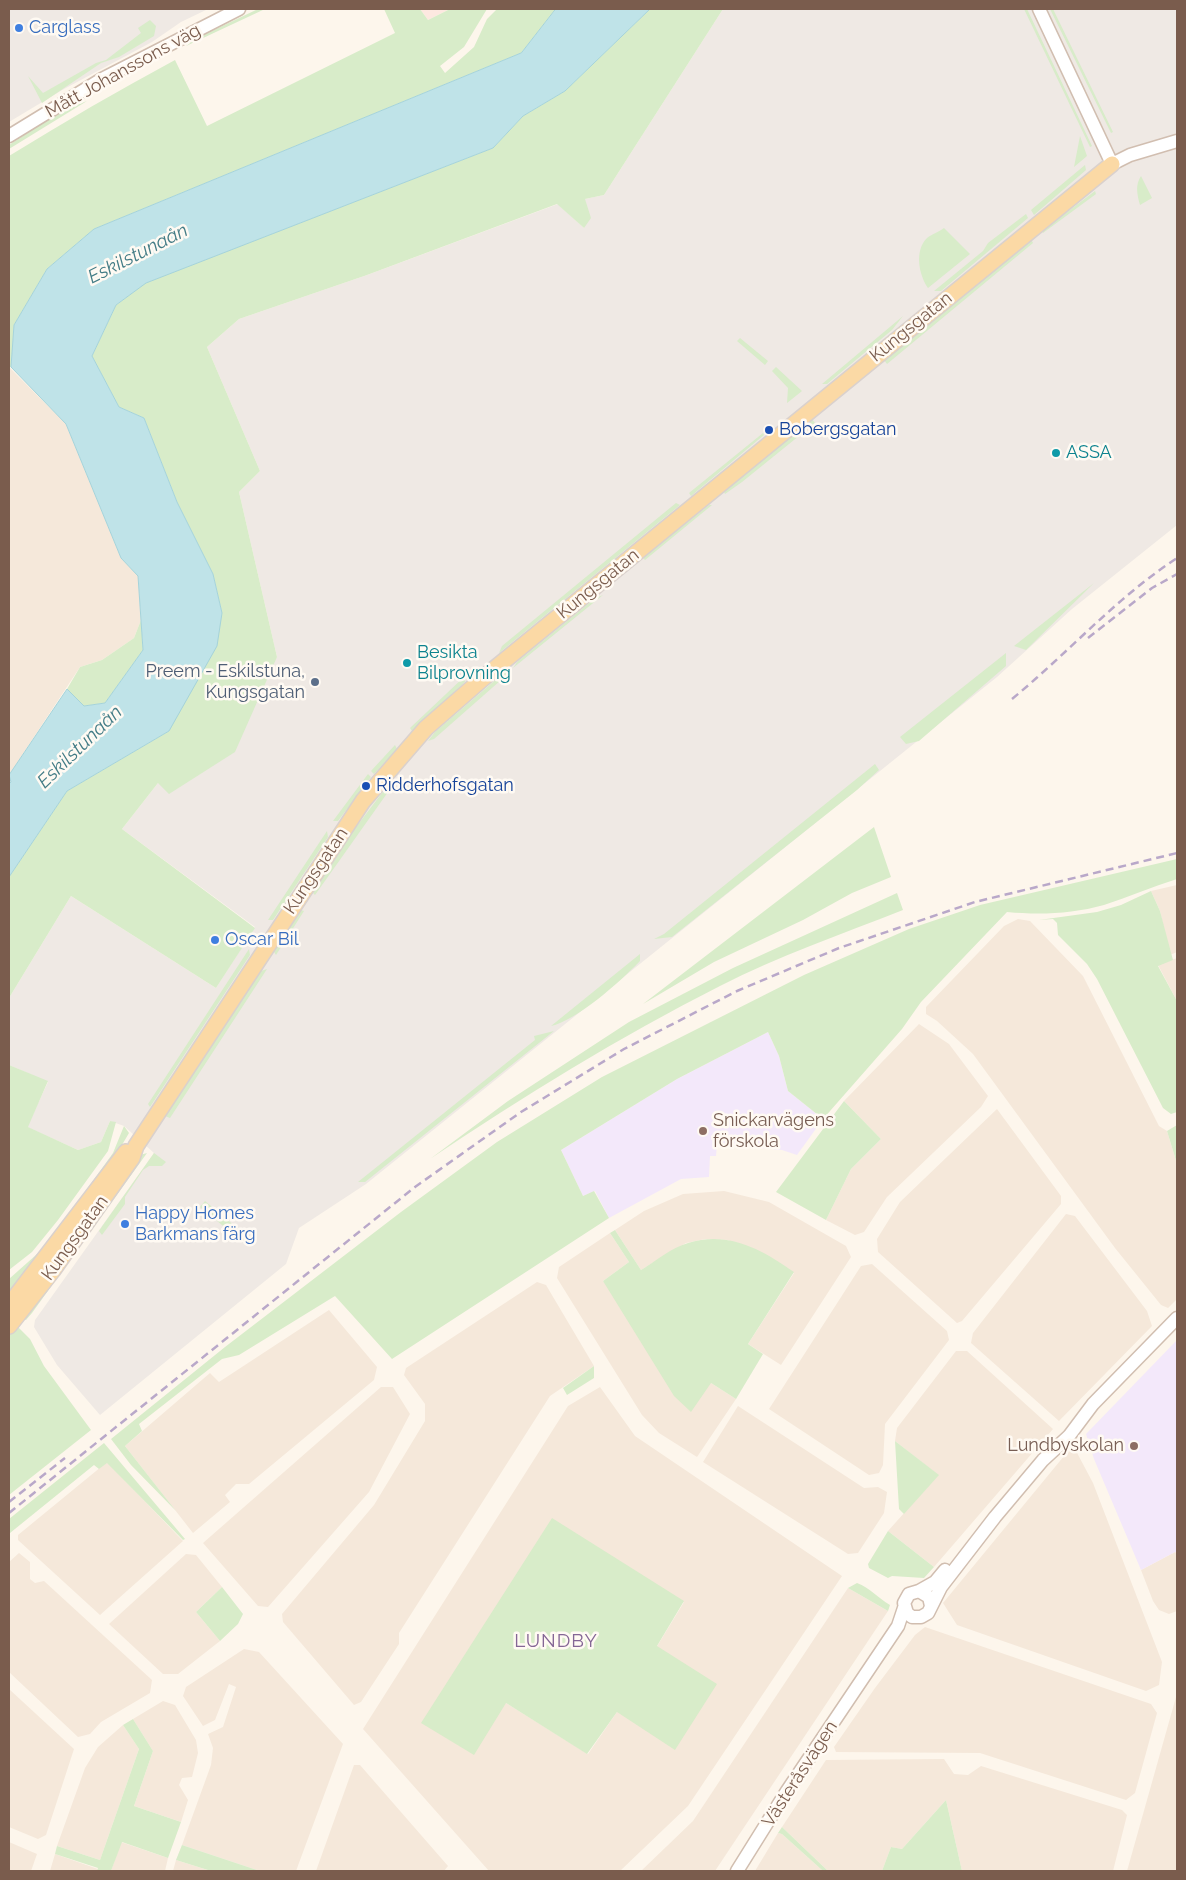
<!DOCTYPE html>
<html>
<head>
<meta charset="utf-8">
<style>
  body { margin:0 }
  #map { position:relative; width:1186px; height:1880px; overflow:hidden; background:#fdf6ec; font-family:Raleway,sans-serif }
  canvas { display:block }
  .frame { position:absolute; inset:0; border:10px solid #7a5c4d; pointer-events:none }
</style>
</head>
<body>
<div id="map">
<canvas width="1186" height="1880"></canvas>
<div class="frame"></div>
</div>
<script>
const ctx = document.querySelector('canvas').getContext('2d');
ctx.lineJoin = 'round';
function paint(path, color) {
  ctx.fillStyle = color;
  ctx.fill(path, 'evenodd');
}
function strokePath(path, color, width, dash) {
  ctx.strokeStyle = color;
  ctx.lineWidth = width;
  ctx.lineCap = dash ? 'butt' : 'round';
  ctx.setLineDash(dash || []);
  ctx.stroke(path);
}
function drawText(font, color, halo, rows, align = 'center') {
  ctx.font = font + ' Raleway,sans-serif';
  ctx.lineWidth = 5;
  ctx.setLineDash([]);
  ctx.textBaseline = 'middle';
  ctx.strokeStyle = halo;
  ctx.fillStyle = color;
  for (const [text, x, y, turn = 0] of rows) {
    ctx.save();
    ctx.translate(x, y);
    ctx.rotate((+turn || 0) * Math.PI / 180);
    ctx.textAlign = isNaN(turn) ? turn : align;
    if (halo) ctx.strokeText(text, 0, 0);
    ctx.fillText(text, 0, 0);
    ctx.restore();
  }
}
paint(new Path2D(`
  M 9,367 L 66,424 L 121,558 L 138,576 L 141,620 L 134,638 L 102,660 L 80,667 L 9,775 Z
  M 1177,885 L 1177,952 L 1170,955 L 1160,911 L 1151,891 Z
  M 1018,919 L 1030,921 L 1083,976 L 1159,1126 L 1167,1131 L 1177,1164 L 1177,1299 L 1168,1308 L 1161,1305 L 1115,1248 L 973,1054 L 937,1021 L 926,1014 L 926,1007 L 1004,926 Z
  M 1177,958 L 1177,1001 L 1158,965 Z
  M 919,1024 L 949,1044 L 988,1096 L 981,1107 L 887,1197 L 864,1232 L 855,1235 L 826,1220 L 851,1169 L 881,1139 L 844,1101 Z
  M 997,1109 L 1061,1196 L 1061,1204 L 962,1321 L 957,1323 L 878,1252 L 877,1239 L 900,1202 Z
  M 724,1191 L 769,1202 L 846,1246 L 851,1257 L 781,1365 L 748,1344 L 794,1273 L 728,1240 L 706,1239 L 686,1243 L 641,1270 L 615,1230 L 644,1211 L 683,1194 Z
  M 1066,1214 L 1075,1216 L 1147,1311 L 1152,1326 L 1059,1421 L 971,1343 L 973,1333 Z
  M 610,1233 L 629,1262 L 603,1281 L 711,1383 L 736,1399 L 697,1457 L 659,1433 L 642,1415 L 557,1278 L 559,1267 Z
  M 872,1264 L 947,1331 L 949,1340 L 885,1424 L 883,1465 L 879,1473 L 869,1475 L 769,1409 L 861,1266 Z
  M 537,1282 L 546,1285 L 594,1366 L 550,1396 L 399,1633 L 399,1644 L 361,1702 L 354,1705 L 283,1622 L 282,1614 L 374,1505 L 425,1421 L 425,1404 L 404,1375 L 406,1368 Z
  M 329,1310 L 377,1367 L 374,1380 L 249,1484 L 236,1484 L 225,1495 L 230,1502 L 193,1533 L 125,1446 L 210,1373 L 219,1382 Z
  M 956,1351 L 967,1351 L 1053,1429 L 934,1567 L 888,1531 L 938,1475 L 895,1441 L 897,1428 Z
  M 381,1387 L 393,1387 L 410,1414 L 369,1492 L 268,1607 L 258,1606 L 203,1543 Z
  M 600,1387 L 635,1436 L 842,1576 L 688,1806 L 620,1871 L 489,1871 L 363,1729 L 568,1406 ZM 684,1602 L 617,1712 L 588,1754 L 506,1703 Z
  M 738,1406 L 864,1488 L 878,1487 L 887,1492 L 884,1513 L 858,1553 L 848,1554 L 703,1462 Z
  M 1075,1449 L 1093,1483 L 1162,1662 L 1159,1685 L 1146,1691 L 957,1625 L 943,1603 L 1069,1450 Z
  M 107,1462 L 183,1541 L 100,1615 L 18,1540 L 18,1535 Z
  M 1175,1552 L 1177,1553 L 1177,1611 L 1169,1614 L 1159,1610 L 1153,1601 L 1141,1570 Z
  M 19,1553 L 30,1562 L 30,1579 L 35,1583 L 44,1581 L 152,1680 L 150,1693 L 101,1722 L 90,1734 L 78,1737 L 9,1672 L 9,1562 Z
  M 186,1554 L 196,1555 L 222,1587 L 196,1612 L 220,1641 L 178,1674 L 163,1674 L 109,1624 Z
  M 848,1588 L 888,1611 L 715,1871 L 641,1871 L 693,1821 Z
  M 925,1627 L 1151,1704 L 1157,1713 L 1135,1793 L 1126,1800 L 980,1753 L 836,1752 L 834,1747 L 875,1688 L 915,1635 Z
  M 244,1649 L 259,1652 L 343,1744 L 296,1871 L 260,1871 L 182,1845 L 211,1765 L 213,1748 L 208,1734 L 223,1727 L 236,1687 L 229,1684 L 215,1720 L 203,1726 L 183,1696 L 186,1687 Z
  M 9,1689 L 74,1749 L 46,1835 L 38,1839 L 9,1827 Z
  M 1176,1697 L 1177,1871 L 1127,1871 Z
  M 163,1701 L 175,1705 L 196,1740 L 198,1753 L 192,1777 L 182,1778 L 179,1785 L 188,1800 L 181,1822 L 134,1806 L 153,1751 L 133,1719 Z
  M 123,1725 L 139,1749 L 100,1860 L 57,1846 L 85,1768 L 98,1747 Z
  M 944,1759 L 954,1774 L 968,1775 L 981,1766 L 1122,1810 L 1127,1815 L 1113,1871 L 962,1871 L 946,1800 L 902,1849 L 891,1847 L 882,1871 L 828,1871 L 782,1827 L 826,1760 Z
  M 354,1765 L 360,1765 L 448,1866 L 444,1871 L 316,1871 Z
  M 778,1833 L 782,1834 L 823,1871 L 755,1871 Z
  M 9,1842 L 37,1854 L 31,1871 L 9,1871 Z
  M 121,1842 L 168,1858 L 165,1871 L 111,1871 Z
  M 55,1854 L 98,1869 L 97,1871 L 50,1871 Z
  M 176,1860 L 211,1871 L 173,1871 Z`), '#f5e8da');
paint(new Path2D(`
  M 420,9 L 450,9 L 428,20 Z`), '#fde8e0');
paint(new Path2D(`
  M 9,9 L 208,9 L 181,22 L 152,42 L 64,89 L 9,122 Z
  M 723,9 L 1177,9 L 1177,525 L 1072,609 L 997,677 L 366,1184 L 299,1228 L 286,1264 L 100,1415 L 57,1365 L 34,1327 L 35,1320 L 154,1153 L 124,1126 L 110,1121 L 101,1142 L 78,1150 L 27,1127 L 48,1082 L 9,1065 L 9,998 L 71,896 L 216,988 L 255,927 L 122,829 L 158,783 L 277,657 L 239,492 L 260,471 L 207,347 L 239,319 L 367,275 L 558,204 L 584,228 L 585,199 L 604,195 Z`), '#efe9e4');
paint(new Path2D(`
  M 768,1032 L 779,1056 L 788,1091 L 823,1119 L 797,1155 L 782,1150 L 717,1144 L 716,1156 L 710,1156 L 709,1177 L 681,1179 L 609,1218 L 595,1191 L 583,1196 L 561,1150 L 677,1079 Z
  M 1177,1340 L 1177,1553 L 1175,1552 L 1141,1570 L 1094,1459 L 1086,1434 Z`), '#f3e8fa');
paint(new Path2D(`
  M 258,9 L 265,9 L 186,46 L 195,39 Z
  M 384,9 L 420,9 L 428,20 L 450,9 L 487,9 L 464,47 L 440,66 L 445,73 L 474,47 L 487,19 L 497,9 L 556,9 L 521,53 L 94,229 L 47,269 L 14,325 L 11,367 L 9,367 L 9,156 C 64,122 119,90 175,60 L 207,126 L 395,33 Z
  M 650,9 L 723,9 L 604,195 L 585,199 L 591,218 L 584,228 L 557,204 L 367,275 L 239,319 L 207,347 L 260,471 L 239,492 L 277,657 L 235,752 L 169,794 L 158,783 L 122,829 L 255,928 L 216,988 L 71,896 L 9,998 L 9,877 L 67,791 L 169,731 L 222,613 L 213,574 L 177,502 L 144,418 L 119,407 L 92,356 L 116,305 L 145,283 L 493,148 L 523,116 L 565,91 Z
  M 1024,9 L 1027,9 L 1092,146 L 1090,147 Z
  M 1050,9 L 1053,9 L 1113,132 L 1111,133 Z
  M 150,20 L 156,26 L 154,36 L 119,57 L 101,63 L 42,103 L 28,76 L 43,93 L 96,63 L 106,60 L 141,33 L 138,28 Z
  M 87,101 L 9,149 L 9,145 C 34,129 59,111 87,101 Z
  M 1080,136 L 1087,156 L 1074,167 Z
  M 1085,165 L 1086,170 L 1034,215 L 1031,210 Z
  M 1141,176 L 1152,198 L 1140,205 C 1137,194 1135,185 1141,176 Z
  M 1095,191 L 1096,194 L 1043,233 L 1042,231 Z
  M 1026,214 L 1028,218 L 941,291 L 934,291 L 983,251 L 988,243 Z
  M 944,228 L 970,254 L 928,288 C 919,275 914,251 927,238 C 931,235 940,231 944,228 Z
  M 1031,239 L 1033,243 L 887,364 L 884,360 Z
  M 903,316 L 892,330 L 827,384 L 822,384 Z
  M 740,338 L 768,361 L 765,365 L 737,341 Z
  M 776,367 L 802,391 L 787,403 L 788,388 L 772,371 Z
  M 812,419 L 815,423 L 742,482 L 725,494 L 724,492 Z
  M 763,433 L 764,435 L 691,496 L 689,493 Z
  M 676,503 L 680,505 L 499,653 L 502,646 Z
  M 709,505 L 712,505 L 645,560 L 643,558 Z
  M 1094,583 L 1026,650 L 1014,646 Z
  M 603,595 L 513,668 L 517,662 L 594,599 Z
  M 141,620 L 143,650 L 105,703 L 84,706 L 67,689 L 80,667 L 102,660 L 134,638 Z
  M 1006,653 L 1006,666 L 919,741 L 906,744 L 900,737 Z
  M 507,670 L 509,673 L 434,739 L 428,741 L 435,732 Z
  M 464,677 L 465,682 L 412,731 L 410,728 Z
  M 395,745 L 397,749 L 374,774 L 371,771 Z
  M 875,764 L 879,770 L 857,790 L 672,937 L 654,939 L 664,934 Z
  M 368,774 L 371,777 L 338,821 L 333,821 Z
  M 385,789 L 388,792 L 315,895 L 313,893 L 341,847 Z
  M 874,827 L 891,877 L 852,893 L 803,920 L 714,962 L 643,1004 Z
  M 327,831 L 328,837 L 273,920 L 268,920 Z
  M 1177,859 L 1177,879 C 1152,887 1128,897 1104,905 C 1072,914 1039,915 1007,912 L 921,1002 L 902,1029 L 823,1119 L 788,1091 L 779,1056 L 768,1032 L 677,1079 L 561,1150 L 583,1196 L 594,1191 L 609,1218 L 392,1359 L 335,1296 L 239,1355 L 222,1359 L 139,1424 L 142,1431 L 125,1446 L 176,1511 L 131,1465 L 111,1439 L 225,1347 L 401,1212 L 497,1142 L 602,1077 L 804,975 L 909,929 L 980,905 Z
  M 1151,891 L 1160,911 L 1173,960 L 1158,966 L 1177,1001 L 1177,1112 L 1171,1114 L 1163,1108 L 1097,979 L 1087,964 L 1058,935 L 1057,923 L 1053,919 L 1039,920 L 1097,912 L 1121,905 Z
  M 897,893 L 903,910 C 842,934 779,956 720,986 C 619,1037 524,1096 430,1159 L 508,1101 L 629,1022 L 733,968 Z
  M 301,910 L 304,911 L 276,955 L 274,952 Z
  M 249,949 L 250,955 L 150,1107 L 148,1104 Z
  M 640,954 L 640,961 C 621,981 576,1021 551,1026 Z
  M 267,969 L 170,1118 L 165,1116 L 256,978 L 261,971 Z
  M 554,1031 L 365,1182 L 358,1182 L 535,1040 L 534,1036 Z
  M 9,1065 L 48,1081 L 28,1127 L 78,1150 L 101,1142 L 110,1121 L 116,1122 L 108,1151 L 58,1220 L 32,1252 L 9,1270 Z
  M 844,1101 L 881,1139 L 851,1169 L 826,1220 L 776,1192 Z
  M 1177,1125 L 1177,1164 L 1167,1131 Z
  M 124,1126 L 129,1133 L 119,1150 L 9,1299 L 9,1279 L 46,1246 L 113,1153 Z
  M 147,1153 L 32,1313 L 26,1320 L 23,1319 L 140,1155 Z
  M 154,1153 L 166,1162 L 162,1166 L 149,1166 L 143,1170 L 125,1197 L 125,1204 L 102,1235 L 99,1231 L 103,1225 Z
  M 205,1201 L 249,1238 L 244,1243 L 200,1207 Z
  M 615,1230 L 641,1270 C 656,1261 671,1248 688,1243 C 728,1230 763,1250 794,1272 L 748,1344 L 763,1354 L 736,1399 L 711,1383 L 691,1412 L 674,1396 L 603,1281 L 629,1262 L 610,1233 Z
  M 15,1324 L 30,1339 L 44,1366 L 91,1430 L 9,1495 L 9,1333 Z
  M 594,1366 L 594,1378 L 567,1395 L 563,1388 Z
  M 895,1441 L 939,1475 L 904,1514 L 899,1509 Z
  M 104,1443 L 185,1539 L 183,1540 L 107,1463 L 99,1469 L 94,1465 L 10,1533 L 9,1537 L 9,1519 Z
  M 552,1518 L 684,1601 L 657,1646 L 717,1684 L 675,1750 L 617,1712 L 587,1754 L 506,1703 L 474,1755 L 421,1723 Z
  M 888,1531 L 934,1567 L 924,1578 L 892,1576 L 888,1578 L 869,1568 L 868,1564 Z
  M 857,1583 C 870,1588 878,1598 890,1605 L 888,1611 L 848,1588 Z
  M 222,1587 L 243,1614 L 238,1624 L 220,1641 L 196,1612 Z
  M 133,1719 L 153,1751 L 134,1806 L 181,1822 L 168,1858 L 122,1842 L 111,1871 L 97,1871 L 98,1868 L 55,1854 L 57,1846 L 100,1860 L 139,1749 L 123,1725 Z
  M 946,1800 L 962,1871 L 882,1871 L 891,1847 L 902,1849 Z
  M 782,1827 L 828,1871 L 823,1871 L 782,1834 L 778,1833 Z
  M 182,1845 L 260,1871 L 211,1871 L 176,1860 Z`), '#d8ecc9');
const water = new Path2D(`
  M 556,9 L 650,9 L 565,91 L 523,116 L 493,148 L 146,283 L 116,305 L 92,356 L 119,407 L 144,418 L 177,502 L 213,574 L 222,613 L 217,646 L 169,731 L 67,791 L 9,877 L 9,784 L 11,782 L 9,775 L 67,689 L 84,706 L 105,703 L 143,650 L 138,576 L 121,558 L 66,424 L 11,367 L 14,325 L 47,269 L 94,229 L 521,53 Z`);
paint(water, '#bfe3e8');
strokePath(water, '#a5d3da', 1);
const minor = new Path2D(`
  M 1039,9 L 1112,164 L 1130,155 L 1177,141
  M 9,136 L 102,79 L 239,9
  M 919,1591 L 935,1582 L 945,1570
  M 931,1606 L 929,1597 L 919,1591 L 909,1594 L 904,1603 L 907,1613 L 912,1617 L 921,1617 L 928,1613 L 941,1587 L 995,1517 L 1043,1460 L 1069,1436 L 1093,1404 L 1177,1318
  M 737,1871 L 787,1791 L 898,1626 L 904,1608`);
const major = new Path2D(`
  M 9,1305 L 126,1152
  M 9,1326 L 53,1270 L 132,1158 L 136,1146 L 363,801 L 426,728 L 488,674 L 1112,164`);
strokePath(minor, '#d1beb0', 15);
strokePath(major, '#dad1cd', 18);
strokePath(minor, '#fff', 12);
strokePath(major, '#fbd9a5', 15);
strokePath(new Path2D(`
  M 1088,638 L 1152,588 L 1177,574
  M 1012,699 C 1068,653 1116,598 1177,558
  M 9,1502 L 65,1458
  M 9,1513 L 415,1187 L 521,1112 L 624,1049 L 737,991 L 839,948 L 975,902 L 1177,853`), '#b9a8c9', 2.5, [8, 5]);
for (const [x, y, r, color] of [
  [19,28,5,"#3f7fe0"],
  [769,430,5,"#1a4fb4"],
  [1056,453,5,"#0f9aa8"],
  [407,663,5,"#0f9aa8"],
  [315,682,5,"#5c6f8a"],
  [366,786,5,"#1a4fb4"],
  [215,940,5,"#3f7fe0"],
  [703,1131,5,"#8d6e63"],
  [125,1224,5,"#3f7fe0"],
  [1134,1446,5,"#8d6e63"]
]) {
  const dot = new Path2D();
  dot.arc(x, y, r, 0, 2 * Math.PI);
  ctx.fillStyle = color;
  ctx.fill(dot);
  strokePath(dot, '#fffaf3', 2);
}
drawText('18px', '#366cbe', '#fffaf3', [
  ["Carglass",29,28],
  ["Oscar Bil",225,940],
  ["Happy Homes",135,1214],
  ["Barkmans färg",135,1235]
], 'left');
drawText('18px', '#7a5c4d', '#fffaf3', [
  ["Mått Johanssons väg",123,71,-29],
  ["Kungsgatan",911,327,-39],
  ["Kungsgatan",598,584,-39],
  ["Kungsgatan",316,871,-56],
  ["Kungsgatan",75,1238,-54],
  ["Västeråsvägen",800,1774,-57]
]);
drawText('18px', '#164399', '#fffaf3', [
  ["Bobergsgatan",779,430],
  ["Ridderhofsgatan",376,786]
], 'left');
drawText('18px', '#0d838f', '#fffaf3', [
  ["ASSA",1066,453],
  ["Besikta",417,653],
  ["Bilprovning",417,674]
], 'left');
drawText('18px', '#4e5e75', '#fffaf3', [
  ["Preem - Eskilstuna,",305,672],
  ["Kungsgatan",305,693]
], 'right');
drawText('18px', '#785e54', '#fffaf3', [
  ["Snickarvägens",713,1121],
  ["förskola",713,1142],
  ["Lundbyskolan",1124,1446,"right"]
], 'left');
drawText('italic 19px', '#437c86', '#fffaf3', [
  ["Eskilstunaån",138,254,-27],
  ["Eskilstunaån",80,747,-44]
]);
ctx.letterSpacing = '1px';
drawText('19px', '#846695', '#fffaf3', [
  ["LUNDBY",556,1641]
]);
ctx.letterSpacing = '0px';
</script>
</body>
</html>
